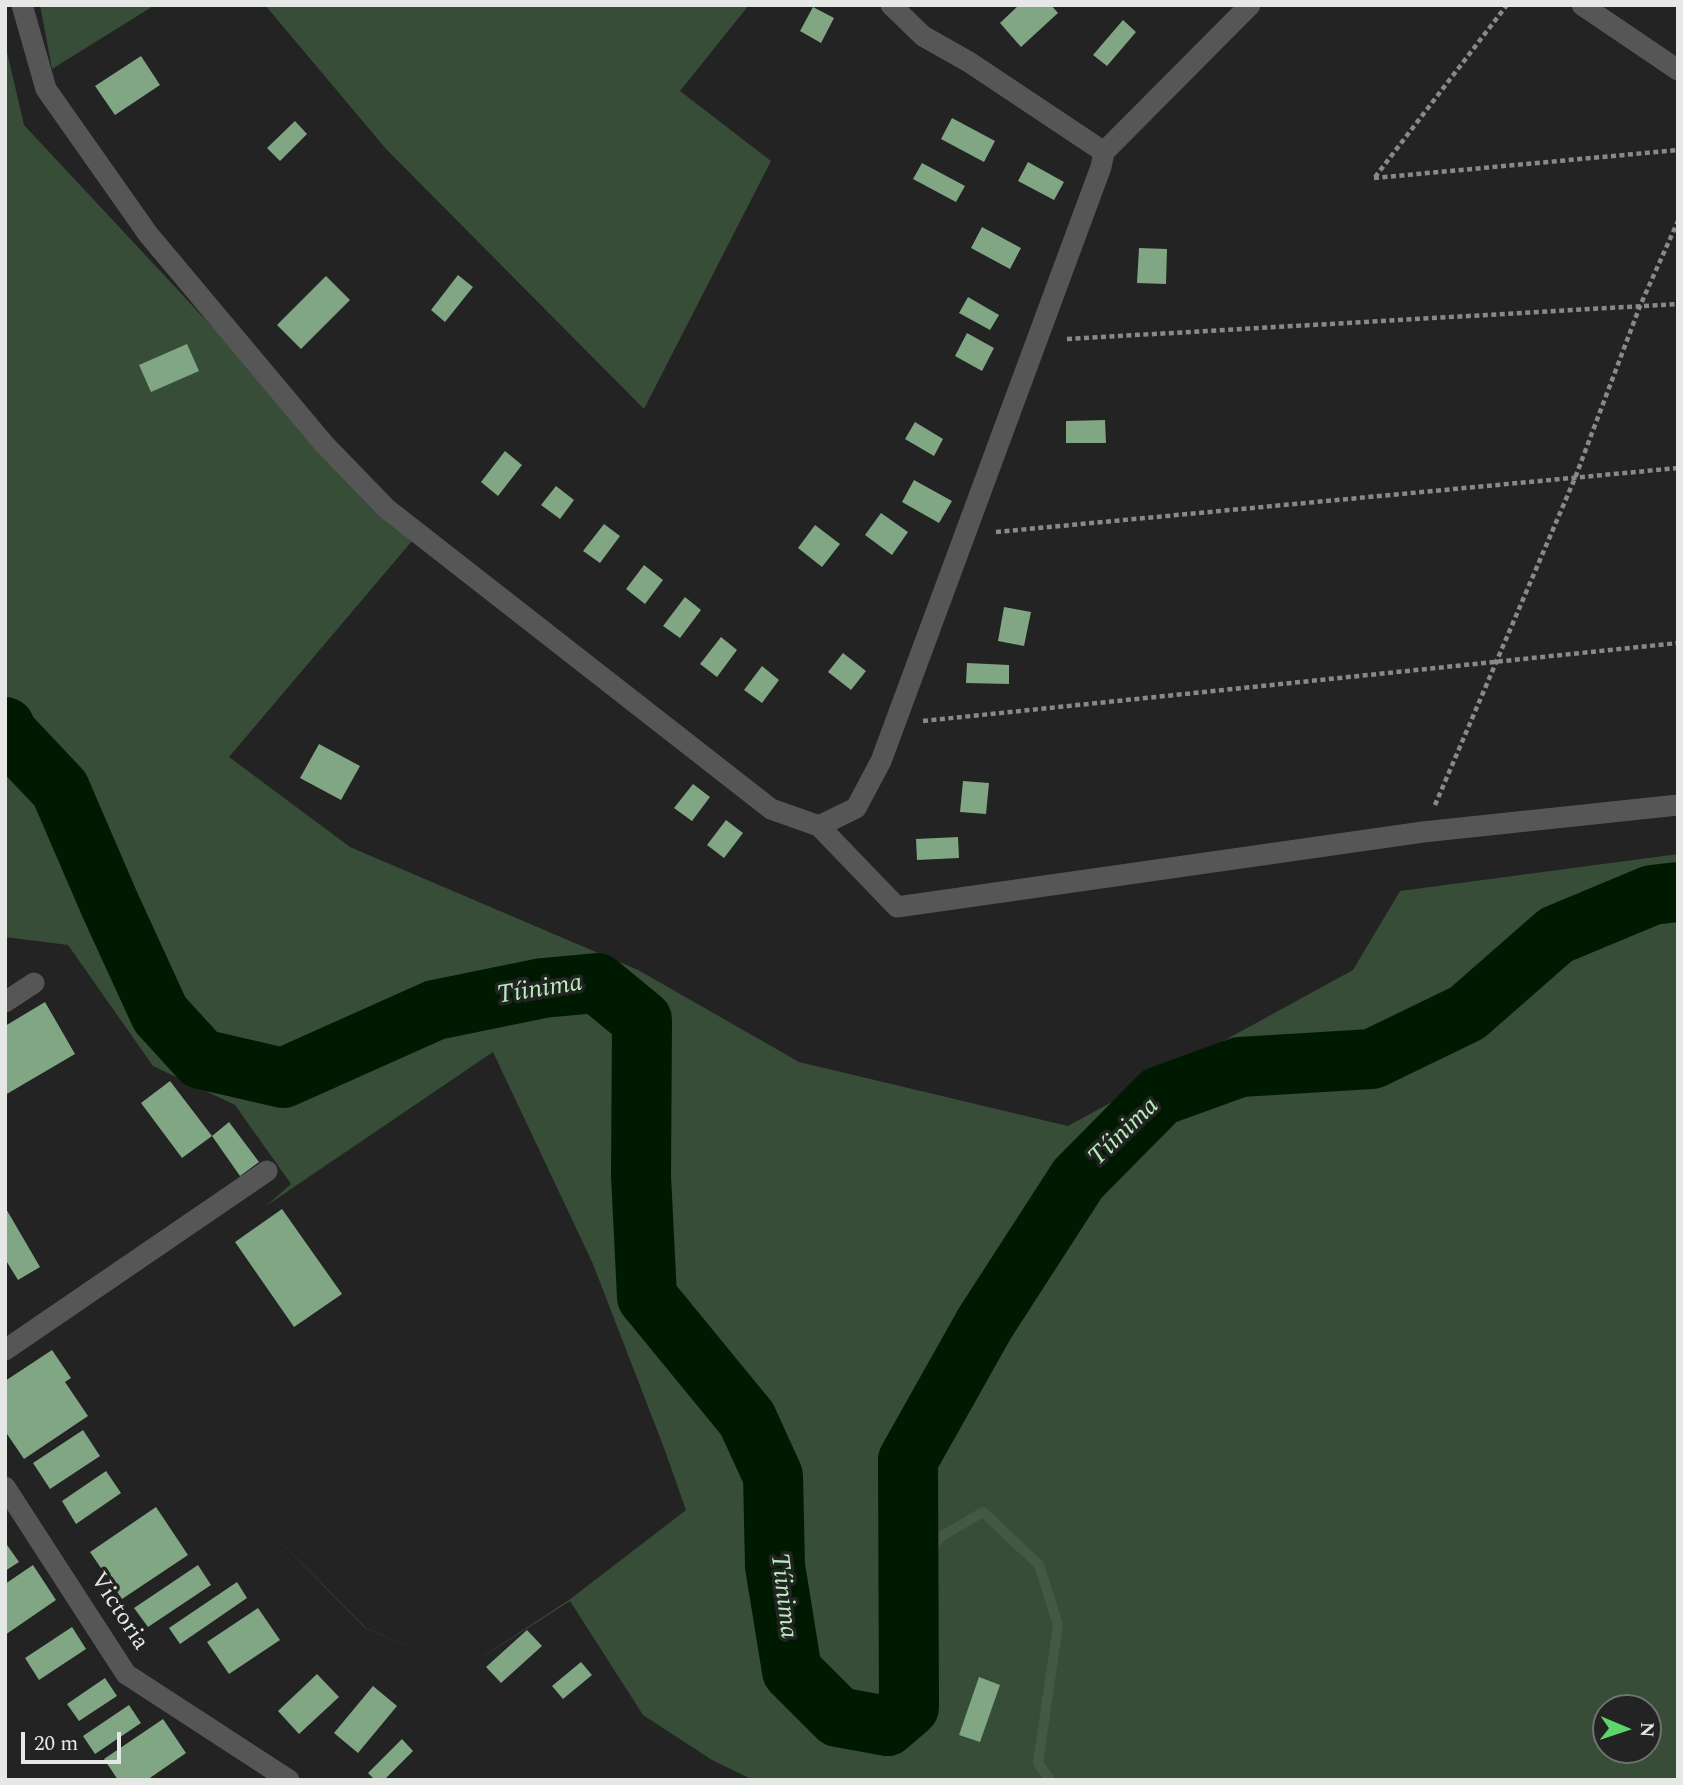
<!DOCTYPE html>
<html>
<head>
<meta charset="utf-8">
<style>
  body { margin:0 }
  #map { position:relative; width:1683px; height:1785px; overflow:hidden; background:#222322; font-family:Spectral,serif }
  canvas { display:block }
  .frame { position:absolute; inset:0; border:7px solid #e6e8e6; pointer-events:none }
  .north { position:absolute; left:1592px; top:1694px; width:70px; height:70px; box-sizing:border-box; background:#222322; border:2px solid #707270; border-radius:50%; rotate:92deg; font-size:19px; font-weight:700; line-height:28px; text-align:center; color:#e6e8e6 }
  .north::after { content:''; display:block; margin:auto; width:24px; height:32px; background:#5ed56c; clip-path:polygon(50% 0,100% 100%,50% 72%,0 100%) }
  .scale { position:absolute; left:21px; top:1732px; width:100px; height:32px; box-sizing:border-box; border:4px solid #e6e8e6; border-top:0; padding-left:9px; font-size:21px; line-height:24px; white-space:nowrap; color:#e6e8e6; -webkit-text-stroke:5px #222322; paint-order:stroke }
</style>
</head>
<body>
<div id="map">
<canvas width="1683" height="1785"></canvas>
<div class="frame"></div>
<div class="north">N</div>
<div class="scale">20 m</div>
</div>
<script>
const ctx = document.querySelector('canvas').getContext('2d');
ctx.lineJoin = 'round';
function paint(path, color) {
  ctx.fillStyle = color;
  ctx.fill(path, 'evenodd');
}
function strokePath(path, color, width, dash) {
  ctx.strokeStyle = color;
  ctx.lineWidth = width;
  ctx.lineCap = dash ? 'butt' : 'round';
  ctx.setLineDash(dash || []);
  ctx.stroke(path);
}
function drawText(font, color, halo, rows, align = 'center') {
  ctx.font = font + ' Spectral,serif';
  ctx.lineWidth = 7;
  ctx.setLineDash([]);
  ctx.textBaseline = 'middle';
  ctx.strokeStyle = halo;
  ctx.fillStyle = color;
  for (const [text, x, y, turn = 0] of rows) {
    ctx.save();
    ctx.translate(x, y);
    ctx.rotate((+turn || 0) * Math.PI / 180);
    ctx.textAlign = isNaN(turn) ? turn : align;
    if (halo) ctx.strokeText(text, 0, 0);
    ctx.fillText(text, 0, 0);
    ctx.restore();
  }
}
paint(new Path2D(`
  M 40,5 L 155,5 L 52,69 Z
  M 265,5 L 749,5 L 680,91 L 771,161 L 644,409 L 386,149 Z
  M 5,43 L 24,125 L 412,541 L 229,757 L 350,847 L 638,970 L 799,1062 L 1068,1126 L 1353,970 L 1400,891 L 1678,854 L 1678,1780 L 753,1780 L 712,1760 L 643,1715 L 570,1601 L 462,1670 L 365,1628 L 241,1502 L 366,1628 L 462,1670 L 569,1600 L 686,1510 L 664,1448 L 593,1264 L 493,1052 L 266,1206 L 291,1184 L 235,1105 L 153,1066 L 68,945 L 5,937 ZM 1606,1708 L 1648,1708 L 1648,1750 L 1606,1750 Z`), '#374d38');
strokePath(new Path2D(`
  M 908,1577 L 942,1536 L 983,1512 L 1039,1565 L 1058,1625 L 1038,1763 L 1050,1780`), '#455846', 10);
strokePath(new Path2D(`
  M 5,727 L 8,734 L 60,789 L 110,905 L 160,1014 L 201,1059 L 283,1078 L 435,1010 L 543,988 L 597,983 L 642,1020 L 641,1176 L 647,1297 L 747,1419 L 773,1476 L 775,1566 L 792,1671 L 838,1717 L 887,1726 L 909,1707 L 908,1460 L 985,1323 L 1078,1179 L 1160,1096 L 1240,1067 L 1372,1059 L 1467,1013 L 1556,935 L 1652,895 L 1678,892`), '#001a01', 60);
paint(new Path2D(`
  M 1019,5 L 1051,5 L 1058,13 L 1021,47 L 1000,23 Z
  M 813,7 L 834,18 L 821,43 L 800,31 Z
  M 1123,20 L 1136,32 L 1107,66 L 1093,55 Z
  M 141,56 L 160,85 L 115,115 L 95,86 Z
  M 952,118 L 995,141 L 984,162 L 941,139 Z
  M 295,121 L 307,134 L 280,161 L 267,148 Z
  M 1028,162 L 1064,182 L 1054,200 L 1018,181 Z
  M 922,163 L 965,186 L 956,202 L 913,179 Z
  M 982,227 L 1021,248 L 1010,269 L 971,248 Z
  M 1139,248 L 1167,249 L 1166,284 L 1137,283 Z
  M 458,275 L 473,287 L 445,322 L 431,310 Z
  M 326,276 L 350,300 L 301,349 L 277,325 Z
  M 968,297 L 999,315 L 990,330 L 959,313 Z
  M 967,333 L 994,348 L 982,371 L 955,356 Z
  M 187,344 L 199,371 L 151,392 L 139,365 Z
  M 1105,420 L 1106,443 L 1066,443 L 1066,421 Z
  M 915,422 L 943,439 L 934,456 L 905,439 Z
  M 505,451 L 522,465 L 498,496 L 481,482 Z
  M 914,480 L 952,501 L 939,523 L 902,502 Z
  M 556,486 L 574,500 L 560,519 L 541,505 Z
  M 881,513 L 908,532 L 892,555 L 865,535 Z
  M 604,524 L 620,536 L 600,563 L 583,551 Z
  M 815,525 L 840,544 L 822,567 L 798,548 Z
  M 644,565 L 663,580 L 645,604 L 626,589 Z
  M 685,597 L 701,610 L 680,638 L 663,626 Z
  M 1004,607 L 1031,612 L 1024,646 L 998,641 Z
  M 721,637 L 737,650 L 717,677 L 700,664 Z
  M 843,653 L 866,671 L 851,690 L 828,672 Z
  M 967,663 L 1009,665 L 1009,684 L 966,683 Z
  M 762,666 L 779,680 L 762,703 L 744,690 Z
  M 319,744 L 360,766 L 341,800 L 300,778 Z
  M 963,781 L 989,783 L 986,814 L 960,812 Z
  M 693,784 L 710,797 L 692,821 L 674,808 Z
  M 726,820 L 743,833 L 724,858 L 707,845 Z
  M 958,837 L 959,858 L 917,860 L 916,839 Z
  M 45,1002 L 75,1054 L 5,1095 L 5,1026 Z
  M 170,1081 L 212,1136 L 182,1158 L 141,1103 Z
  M 229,1122 L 259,1162 L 240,1176 L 212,1136 Z
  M 5,1207 L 40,1267 L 18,1280 L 5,1259 Z
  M 282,1209 L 342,1294 L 294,1327 L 235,1242 Z
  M 52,1350 L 71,1378 L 65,1382 L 88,1416 L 24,1459 L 5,1431 L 5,1381 Z
  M 83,1430 L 100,1456 L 50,1489 L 33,1463 Z
  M 106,1471 L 121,1493 L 76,1524 L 62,1501 Z
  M 156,1507 L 188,1555 L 122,1599 L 90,1552 Z
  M 5,1542 L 19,1562 L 5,1571 Z
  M 33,1565 L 56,1600 L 5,1635 L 5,1584 Z
  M 198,1565 L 211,1585 L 148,1627 L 134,1608 Z
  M 237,1582 L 247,1598 L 180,1644 L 169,1628 Z
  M 258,1608 L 280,1640 L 229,1674 L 207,1642 Z
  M 72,1627 L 86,1649 L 39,1680 L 25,1658 Z
  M 527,1630 L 542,1646 L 501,1683 L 486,1667 Z
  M 581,1662 L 592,1675 L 563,1699 L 552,1686 Z
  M 317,1674 L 339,1697 L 299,1734 L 278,1711 Z
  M 979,1677 L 1000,1685 L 980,1742 L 959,1735 Z
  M 105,1678 L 117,1696 L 79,1721 L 67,1704 Z
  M 373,1686 L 397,1706 L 358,1753 L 334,1733 Z
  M 129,1705 L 141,1723 L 95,1754 L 83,1736 Z
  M 163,1719 L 186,1753 L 147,1780 L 118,1780 L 104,1759 Z
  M 402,1739 L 413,1751 L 384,1780 L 375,1780 L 368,1773 Z`), '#81a683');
strokePath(new Path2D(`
  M 1375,177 L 1507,5
  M 1374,178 L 1678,150
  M 1067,339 L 1678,304
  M 996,532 L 1678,468
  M 923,721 L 1678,643
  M 1435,805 L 1575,478 L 1640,306 L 1678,221`), '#888a88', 4.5, [5, 3.5]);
strokePath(new Path2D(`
  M 22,5 L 46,89 L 148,234 L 324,444 L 387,509 L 771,809 L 819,826 L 897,907 L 1423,832 L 1678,805
  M 891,5 L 923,36 L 969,62 L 1104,152
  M 1582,5 L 1678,70
  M 819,826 L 856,808 L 881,761 L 1101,167 L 1104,152 L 1250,5
  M 5,1002 L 34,983
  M 5,1350 L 267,1171
  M 5,1487 L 126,1674 L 289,1780`), '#555655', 21);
drawText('24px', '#e6e8e6', '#222322', [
  ["Victoria",118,1612,57]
]);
drawText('italic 26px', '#b5efb8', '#222322', [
  ["Tíinima",540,991,-9],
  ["Tíinima",1125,1133,-44],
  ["Tíinima",782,1596,83]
]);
</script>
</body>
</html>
